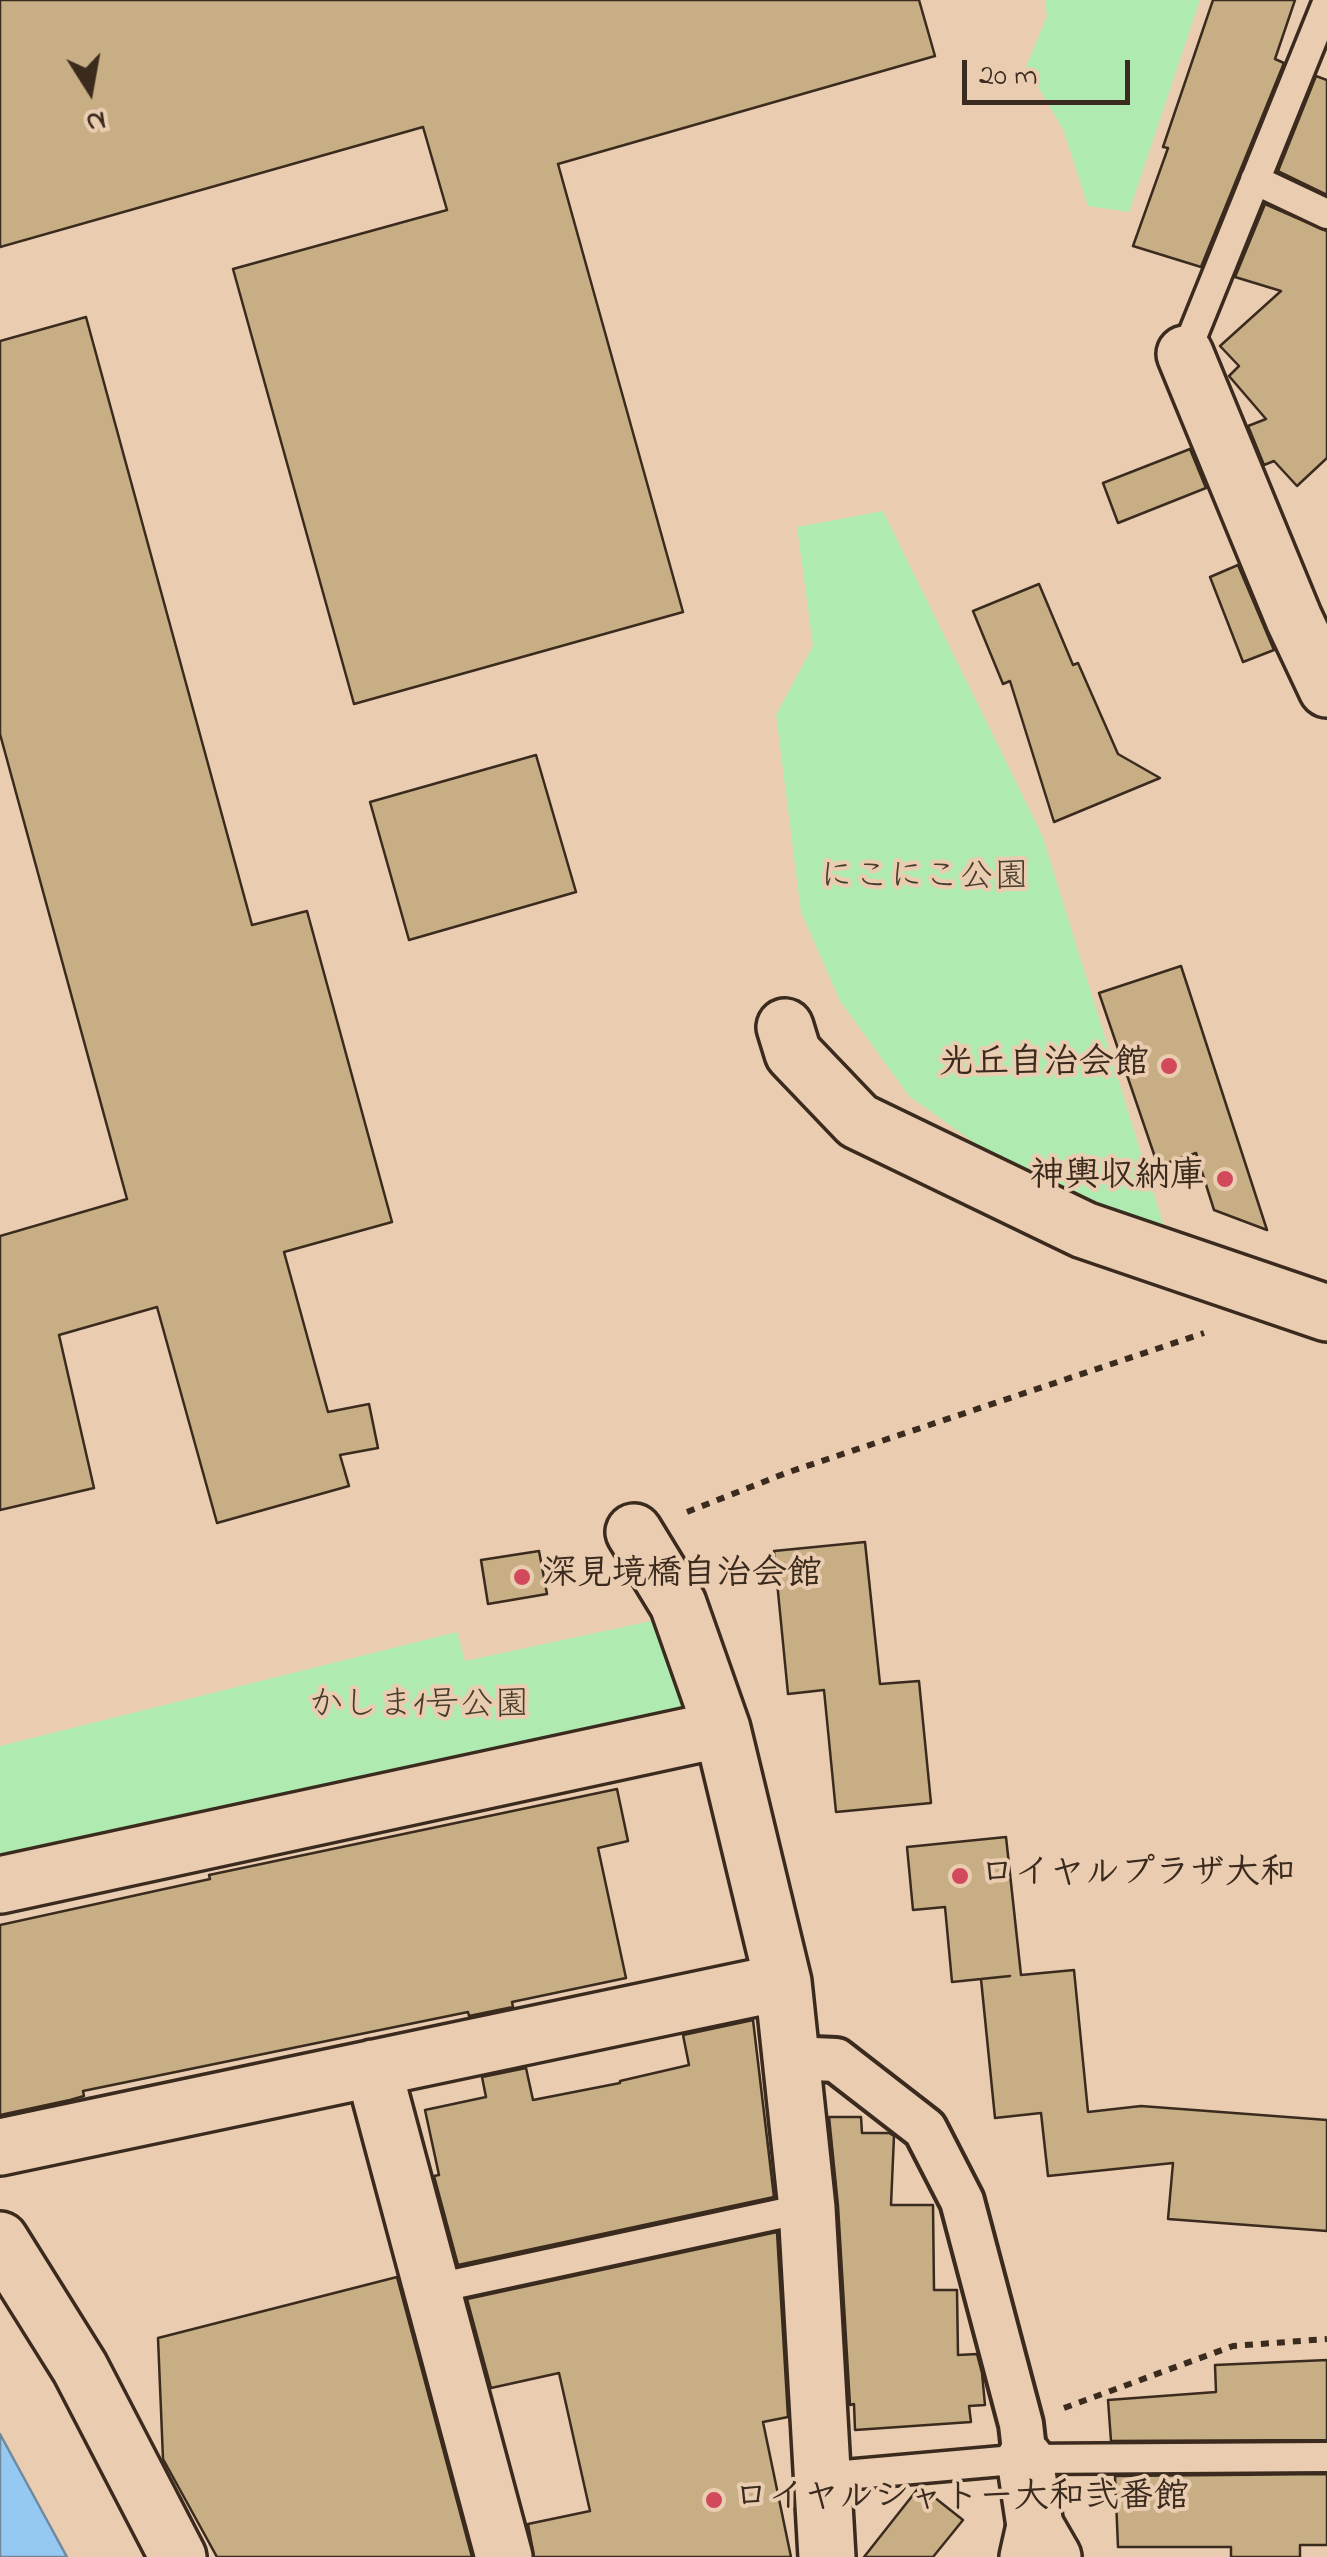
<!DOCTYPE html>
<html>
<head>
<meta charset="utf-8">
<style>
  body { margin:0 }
  #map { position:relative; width:1327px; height:2557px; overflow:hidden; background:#eacdb1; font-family:"Indie Flower",sans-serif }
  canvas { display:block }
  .north { position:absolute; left:40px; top:40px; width:100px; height:100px; -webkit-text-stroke:8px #eacdb1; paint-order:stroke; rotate:169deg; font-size:28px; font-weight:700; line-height:40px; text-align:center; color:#3b2a1e }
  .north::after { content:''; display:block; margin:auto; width:35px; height:45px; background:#3b2a1e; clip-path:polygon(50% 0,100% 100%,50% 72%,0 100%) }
  .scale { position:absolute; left:962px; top:60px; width:168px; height:45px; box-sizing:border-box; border:5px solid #3b2a1e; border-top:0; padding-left:12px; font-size:30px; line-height:35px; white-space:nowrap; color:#3b2a1e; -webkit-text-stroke:8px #eacdb1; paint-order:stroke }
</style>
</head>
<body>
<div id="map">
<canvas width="1327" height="2557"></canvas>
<div class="north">N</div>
<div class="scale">20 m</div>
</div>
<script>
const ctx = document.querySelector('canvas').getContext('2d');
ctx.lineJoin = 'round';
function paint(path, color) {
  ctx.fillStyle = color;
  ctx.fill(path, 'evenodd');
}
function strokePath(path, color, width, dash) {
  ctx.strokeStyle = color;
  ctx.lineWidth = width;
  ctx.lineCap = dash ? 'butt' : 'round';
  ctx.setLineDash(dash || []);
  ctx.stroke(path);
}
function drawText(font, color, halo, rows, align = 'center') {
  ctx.font = font + ' "Indie Flower","Klee One",sans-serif';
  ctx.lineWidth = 8;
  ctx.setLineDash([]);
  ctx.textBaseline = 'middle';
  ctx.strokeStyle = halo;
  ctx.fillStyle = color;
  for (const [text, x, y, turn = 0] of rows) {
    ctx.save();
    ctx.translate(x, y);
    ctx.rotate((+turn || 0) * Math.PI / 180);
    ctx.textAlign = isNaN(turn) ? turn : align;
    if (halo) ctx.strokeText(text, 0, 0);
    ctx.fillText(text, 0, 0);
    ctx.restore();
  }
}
paint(new Path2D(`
  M 1045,0 L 1200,0 L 1129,212 L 1088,206 L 1063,129 L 1026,67 L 1047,16 Z
  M 883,511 L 1042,835 L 1165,1230 L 1086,1209 L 1014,1171 L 909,1096 L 840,1001 L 801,912 L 776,715 L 813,646 L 797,527 Z
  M 665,1618 L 699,1714 L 0,1867 L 0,1746 L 457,1632 L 465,1661 Z`), '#afeab0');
const water = new Path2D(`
  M 0,2434 L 67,2557 L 0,2557 Z`);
paint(water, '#95c9f2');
strokePath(water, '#71899d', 2.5);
const building = new Path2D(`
  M 0,0 L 919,0 L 935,56 L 558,164 L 683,612 L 354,704 L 233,269 L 447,210 L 423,127 L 0,247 Z
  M 1213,0 L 1295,0 L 1275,59 L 1284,63 L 1201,267 L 1133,246 L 1168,148 L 1163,147 Z
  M 1316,76 L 1327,80 L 1327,195 L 1278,171 Z
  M 1265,204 L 1327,231 L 1327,458 L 1297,486 L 1274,461 L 1264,465 L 1248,426 L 1266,419 L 1229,376 L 1239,366 L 1220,346 L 1281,291 L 1235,277 Z
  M 86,317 L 252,925 L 307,911 L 392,1222 L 284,1252 L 328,1412 L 369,1404 L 378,1448 L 340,1455 L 349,1486 L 217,1523 L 157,1307 L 59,1335 L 94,1488 L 0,1510 L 0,1236 L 127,1199 L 0,734 L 0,341 Z
  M 1190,449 L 1206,488 L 1118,523 L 1103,483 Z
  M 1238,565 L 1274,650 L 1243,662 L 1210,577 Z
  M 1039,584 L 1073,665 L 1078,663 L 1118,754 L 1160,778 L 1054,822 L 1010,681 L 1003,684 L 973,611 Z
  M 536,755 L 576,892 L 409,940 L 370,802 Z
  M 1181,966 L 1267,1230 L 1214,1210 L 1196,1153 L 1158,1166 L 1099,993 Z
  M 865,1542 L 880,1684 L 919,1681 L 931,1803 L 836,1812 L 824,1690 L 788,1694 L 774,1551 Z
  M 539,1551 L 547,1594 L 488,1604 L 481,1560 Z
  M 617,1789 L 628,1841 L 598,1848 L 626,1978 L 512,2002 L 513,2007 L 469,2016 L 468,2012 L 83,2091 L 84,2096 L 70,2100 L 0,2115 L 0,1925 L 210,1879 L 209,1875 Z
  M 1006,1837 L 1021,1975 L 1074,1970 L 1088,2112 L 1141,2106 L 1327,2120 L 1327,2231 L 1168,2219 L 1173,2163 L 1048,2176 L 1041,2113 L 995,2118 L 981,1979 L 1010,1976 L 952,1982 L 945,1907 L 913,1910 L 907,1847 Z
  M 753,2020 L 774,2197 L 458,2265 L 434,2176 L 439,2175 L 425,2110 L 486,2097 L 482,2077 L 526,2068 L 533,2100 L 620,2083 L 620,2081 L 689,2065 L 683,2035 Z
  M 829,2117 L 861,2117 L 862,2133 L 889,2133 L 894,2136 L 891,2205 L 933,2205 L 934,2290 L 957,2290 L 958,2355 L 977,2354 L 982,2373 L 985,2405 L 969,2406 L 971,2422 L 855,2430 L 854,2404 L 850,2405 L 838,2206 Z
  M 777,2232 L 788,2417 L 763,2422 L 791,2557 L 534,2557 L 528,2524 L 590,2511 L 559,2373 L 491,2388 L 467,2299 Z
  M 397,2277 L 472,2557 L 217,2557 L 163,2459 L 158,2338 Z
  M 1327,2360 L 1327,2440 L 1111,2441 L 1108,2400 L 1216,2392 L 1215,2365 Z
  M 1327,2474 L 1327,2545 L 1300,2545 L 1300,2557 L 1231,2557 L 1231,2547 L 1118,2547 L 1115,2476 Z
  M 920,2486 L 963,2520 L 933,2557 L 864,2557 Z`);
paint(building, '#c7ae84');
strokePath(building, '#3b2a1e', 2.5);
const service = new Path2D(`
  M 1255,180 L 1327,214
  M 1185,354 L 1327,3
  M 432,2289 L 807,2208
  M 822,2477 L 1025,2459 L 1327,2457`);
const pedestrian = new Path2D(`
  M 791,2058 L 836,2060 L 925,2129 L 962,2201 L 1021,2424 L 1025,2459`);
const minor = new Path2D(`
  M 1185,354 L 1294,619 L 1327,689
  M 785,1027 L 793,1053 L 858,1121 L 1084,1230 L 1327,1313
  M 634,1532 L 678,1604 L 722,1729 L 783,1982 L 807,2208 L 827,2557
  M 0,1885 L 722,1729
  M 373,2068 L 504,2557
  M 0,2147 L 783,1982
  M 0,2240 L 80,2368 L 178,2557
  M 1025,2459 L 1035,2526 L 1053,2557`);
const tertiary = new Path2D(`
  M 1028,2557 L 1035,2526`);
strokePath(service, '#3b2a1e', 35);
strokePath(pedestrian, '#3b2a1e', 50);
strokePath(minor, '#3b2a1e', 62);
strokePath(tertiary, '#3b2a1e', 62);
strokePath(new Path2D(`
  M 687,1512 L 786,1473 L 1204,1333
  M 1064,2408 L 1233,2346 L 1327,2339`), '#3b2a1e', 6, [8, 8]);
strokePath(service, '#eacdb1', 28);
strokePath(pedestrian, '#eacdb1', 42);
strokePath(minor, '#eacdb1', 55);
strokePath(tertiary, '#eacdb1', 55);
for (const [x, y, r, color] of [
  [1169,1066,10,"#d1495b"],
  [1225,1179,10,"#d1495b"],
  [522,1577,10,"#d1495b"],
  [960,1876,10,"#d1495b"],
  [714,2500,10,"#d1495b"]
]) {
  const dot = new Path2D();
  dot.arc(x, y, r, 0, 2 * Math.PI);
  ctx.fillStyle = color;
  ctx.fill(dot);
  strokePath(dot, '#eacdb1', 4);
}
drawText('35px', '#473d2d', '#eacdb1', [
  ["にこにこ公園",924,880],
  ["かしま1号公園",419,1708]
]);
drawText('bold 35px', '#3b2a1e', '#eacdb1', [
  ["光丘自治会館",1149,1066,"right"],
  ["神輿収納庫",1205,1179,"right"],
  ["深見境橋自治会館",542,1577],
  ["ロイヤルプラザ大和",980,1876],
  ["ロイヤルシャトー大和弐番館",734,2500]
], 'left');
</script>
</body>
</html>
